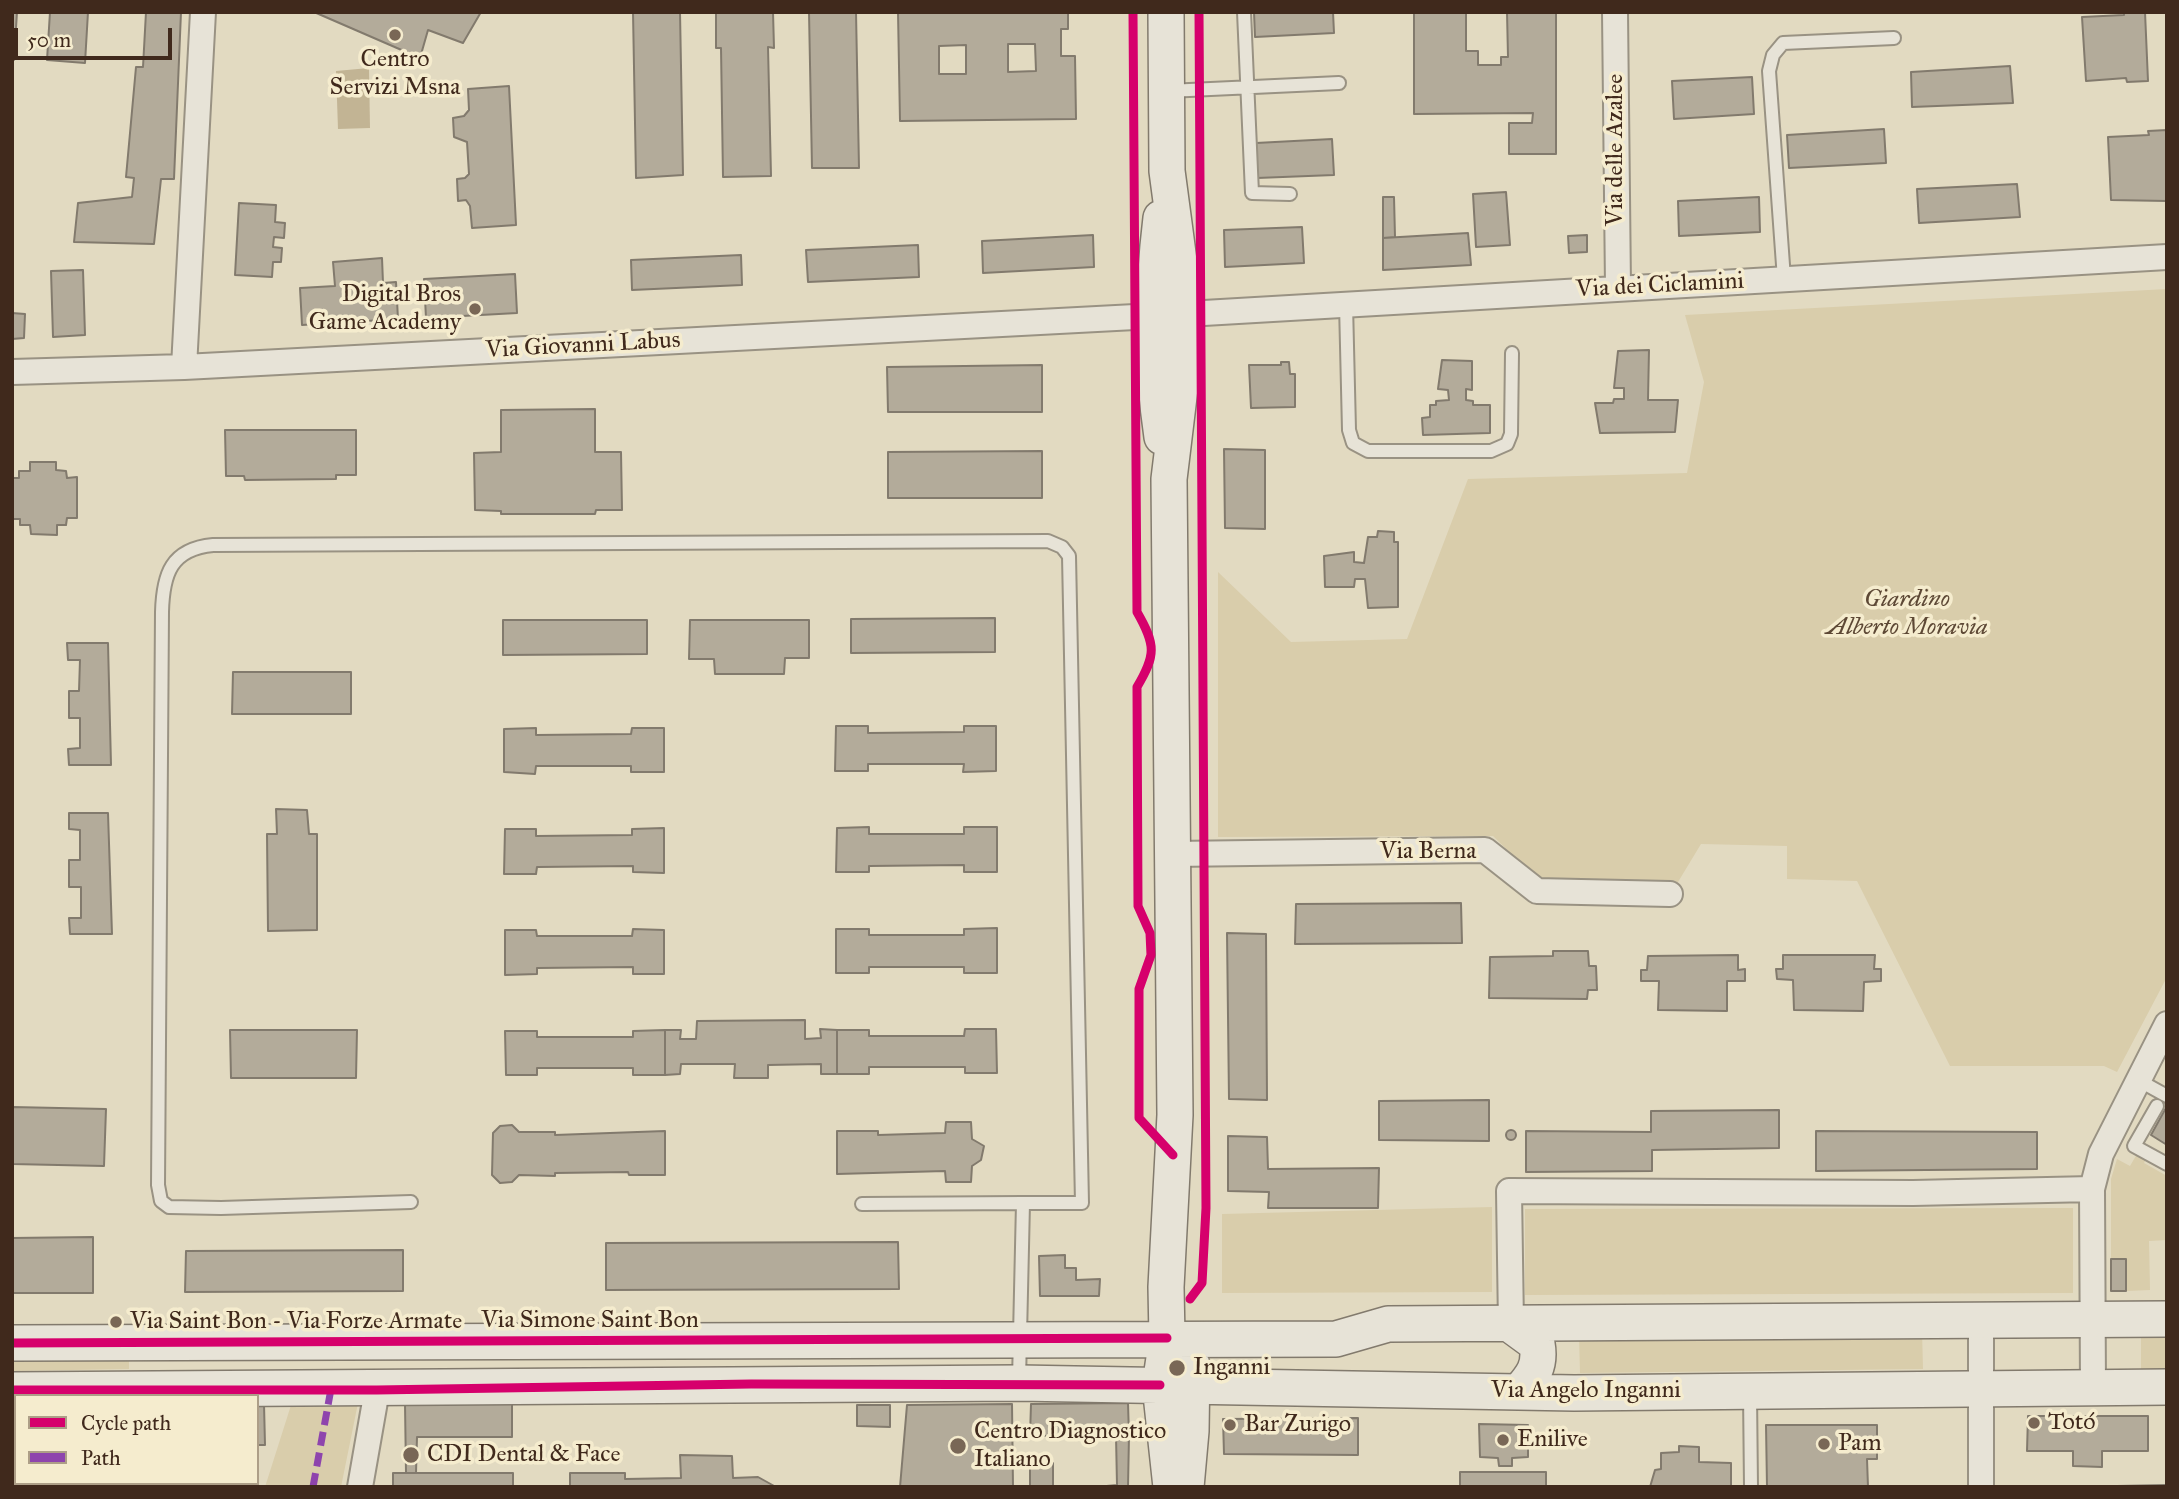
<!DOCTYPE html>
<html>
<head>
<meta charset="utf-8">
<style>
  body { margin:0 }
  #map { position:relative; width:2179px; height:1499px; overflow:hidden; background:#e2dac1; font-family:"IM FELL Great Primer",serif }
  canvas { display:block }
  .frame { position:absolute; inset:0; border:14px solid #40291c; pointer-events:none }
  .legend { position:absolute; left:14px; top:1394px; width:245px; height:91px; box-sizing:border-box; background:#f5ecce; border:2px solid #ad9e87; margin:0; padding:9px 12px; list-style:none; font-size:21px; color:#40291c }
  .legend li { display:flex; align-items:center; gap:14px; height:35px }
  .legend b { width:35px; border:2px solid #ad9e87 }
  .scale { position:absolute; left:14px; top:28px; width:158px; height:32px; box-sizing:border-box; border:4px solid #40291c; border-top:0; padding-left:9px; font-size:21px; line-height:24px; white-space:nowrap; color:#40291c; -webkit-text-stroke:5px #f5ecce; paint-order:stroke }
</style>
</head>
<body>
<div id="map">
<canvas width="2179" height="1499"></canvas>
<div class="frame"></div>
<ul class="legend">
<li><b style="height:9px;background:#d6006c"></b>Cycle path</li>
<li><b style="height:9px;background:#8e44ad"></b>Path</li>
</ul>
<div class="scale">50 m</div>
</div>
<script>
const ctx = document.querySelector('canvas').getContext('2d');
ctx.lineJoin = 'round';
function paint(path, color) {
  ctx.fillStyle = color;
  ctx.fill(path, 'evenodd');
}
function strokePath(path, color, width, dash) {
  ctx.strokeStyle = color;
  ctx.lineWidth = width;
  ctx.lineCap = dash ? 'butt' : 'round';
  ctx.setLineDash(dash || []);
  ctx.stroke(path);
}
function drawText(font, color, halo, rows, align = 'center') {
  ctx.font = font + ' "IM FELL Great Primer",serif';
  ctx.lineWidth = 7;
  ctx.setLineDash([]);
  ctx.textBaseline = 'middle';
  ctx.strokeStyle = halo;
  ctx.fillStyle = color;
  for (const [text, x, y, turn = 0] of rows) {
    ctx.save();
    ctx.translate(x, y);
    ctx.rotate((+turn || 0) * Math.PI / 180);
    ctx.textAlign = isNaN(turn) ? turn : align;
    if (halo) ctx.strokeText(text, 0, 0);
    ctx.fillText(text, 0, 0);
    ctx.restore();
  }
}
paint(new Path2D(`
  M 2167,289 L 2167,977 L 2117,1072 L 2104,1066 L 1950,1066 L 1857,881 L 1787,879 L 1787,846 L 1701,844 L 1678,882 L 1542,884 L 1493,836 L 1218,837 L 1218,572 L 1291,642 L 1407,639 L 1468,479 L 1687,473 L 1704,382 L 1685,315 Z
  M 2140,1149 L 2149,1154 L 2144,1163 L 2167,1176 L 2167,1240 L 2149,1241 L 2150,1290 L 2126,1291 L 2126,1259 L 2111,1259 L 2111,1179 L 2117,1159 L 2130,1166 Z
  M 1492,1207 L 1492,1292 L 1222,1293 L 1222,1214 Z
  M 2073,1208 L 2073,1293 L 1525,1295 L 1525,1209 Z
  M 1922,1330 L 1923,1369 L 1580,1373 L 1579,1335 Z
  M 2167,1335 L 2167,1372 L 2141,1373 L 2141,1336 Z
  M 129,1352 L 129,1369 L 12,1371 L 12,1354 Z
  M 292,1402 L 358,1403 L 341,1487 L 265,1487 Z`), '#d9cdab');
paint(new Path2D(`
  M 369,68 L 370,128 L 338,129 L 336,71 Z`), '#c2b494');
const building = new Path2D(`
  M 12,12 L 17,12 L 14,60 L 12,60 Z
  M 50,12 L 88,12 L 85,63 L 47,60 Z
  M 146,12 L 181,12 L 174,179 L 161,179 L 154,244 L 74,242 L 78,203 L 132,197 L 134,178 L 126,177 L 136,67 L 143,67 Z
  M 314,12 L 481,12 L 463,43 L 428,30 L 420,58 Z
  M 633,12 L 680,12 L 683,175 L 636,178 Z
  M 716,12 L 773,12 L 774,48 L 768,47 L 771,176 L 723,177 L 721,48 L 716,48 Z
  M 809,12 L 856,12 L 859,168 L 812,168 Z
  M 898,12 L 1068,12 L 1068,29 L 1061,29 L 1061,56 L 1075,56 L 1076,119 L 900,121 ZM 1008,44 L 1035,44 L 1036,71 L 1008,72 ZM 966,45 L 966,74 L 939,74 L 939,46 Z
  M 1254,12 L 1333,12 L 1334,33 L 1255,37 Z
  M 1414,12 L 1466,12 L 1466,51 L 1478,51 L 1478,65 L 1501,65 L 1501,57 L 1508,57 L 1507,12 L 1556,12 L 1556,154 L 1509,154 L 1509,123 L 1532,123 L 1533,113 L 1414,114 Z
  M 2124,12 L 2145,12 L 2148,81 L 2127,82 L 2126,78 L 2086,81 L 2082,17 L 2124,15 Z
  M 2010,66 L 2013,103 L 1912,107 L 1911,72 Z
  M 1752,77 L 1754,114 L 1674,119 L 1672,81 Z
  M 509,86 L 516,225 L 472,228 L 470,206 L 466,200 L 458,201 L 457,179 L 465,178 L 469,174 L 467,142 L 454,137 L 453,118 L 464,116 L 469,110 L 468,89 Z
  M 1884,129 L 1886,163 L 1789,168 L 1787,135 Z
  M 2167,130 L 2167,201 L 2111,200 L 2108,137 L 2149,135 L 2148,131 Z
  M 1332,139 L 1334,175 L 1257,178 L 1256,143 Z
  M 2017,184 L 2020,217 L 1919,223 L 1917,189 Z
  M 1506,192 L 1510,245 L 1476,247 L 1473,194 Z
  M 1383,197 L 1394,197 L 1395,237 L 1383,238 Z
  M 1759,197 L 1760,232 L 1679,236 L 1678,201 Z
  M 239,203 L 276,205 L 275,222 L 285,223 L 284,238 L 274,237 L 273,247 L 282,248 L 281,262 L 273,262 L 272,277 L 235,275 Z
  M 1302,227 L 1304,263 L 1225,267 L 1224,230 Z
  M 1468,233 L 1471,265 L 1383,270 L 1383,238 Z
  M 1093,235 L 1094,267 L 983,273 L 982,241 Z
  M 1587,235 L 1587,252 L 1569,253 L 1568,236 Z
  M 918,245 L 919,277 L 808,282 L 806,250 Z
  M 741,255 L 742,285 L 632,290 L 631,260 Z
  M 382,258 L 383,283 L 396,282 L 398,319 L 302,325 L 300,288 L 335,286 L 333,262 Z
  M 83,270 L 85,335 L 53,337 L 51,271 Z
  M 515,274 L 517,313 L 426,318 L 424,279 Z
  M 12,313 L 25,314 L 24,338 L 12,339 Z
  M 1649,350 L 1648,400 L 1678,400 L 1675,432 L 1600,433 L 1595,403 L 1613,403 L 1614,399 L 1624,399 L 1624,388 L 1614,388 L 1618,351 Z
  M 1442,360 L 1472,361 L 1472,390 L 1466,389 L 1466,400 L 1473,401 L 1473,405 L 1490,405 L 1490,433 L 1423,435 L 1422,418 L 1430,417 L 1430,405 L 1436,405 L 1436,401 L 1449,400 L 1448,390 L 1438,389 Z
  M 1281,362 L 1289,362 L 1290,374 L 1295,374 L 1295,407 L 1251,408 L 1249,365 L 1281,365 Z
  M 1042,365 L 1042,412 L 888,412 L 887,367 Z
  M 595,409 L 595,452 L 621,452 L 622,510 L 596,510 L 595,514 L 501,514 L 501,511 L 475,510 L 474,453 L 501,452 L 501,410 Z
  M 225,430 L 356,430 L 356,475 L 336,475 L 336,479 L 245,480 L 244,476 L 226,476 Z
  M 1224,449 L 1265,450 L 1265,529 L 1225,528 Z
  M 1042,451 L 1042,498 L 888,498 L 888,452 Z
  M 30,462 L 56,462 L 56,470 L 66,471 L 67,478 L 77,477 L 77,518 L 67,518 L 66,525 L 57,525 L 57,535 L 31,534 L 30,525 L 20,525 L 20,519 L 12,519 L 12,478 L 19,478 L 19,471 L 30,471 Z
  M 1378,531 L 1394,532 L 1394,542 L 1398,542 L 1398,607 L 1368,608 L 1365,579 L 1355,579 L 1354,587 L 1325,587 L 1324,556 L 1354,552 L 1354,562 L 1364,563 L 1368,537 L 1377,537 Z
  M 995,618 L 995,652 L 851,653 L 851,619 Z
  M 503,620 L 647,620 L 647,654 L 503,655 Z
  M 690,620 L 809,620 L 809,658 L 785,658 L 784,674 L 715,674 L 714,659 L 689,659 Z
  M 67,643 L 108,643 L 111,765 L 69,765 L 68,749 L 80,748 L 80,718 L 69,718 L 69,691 L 79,691 L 80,660 L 68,660 Z
  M 233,672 L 351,672 L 351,714 L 232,714 Z
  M 836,726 L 868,726 L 868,733 L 964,732 L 964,726 L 996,726 L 996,771 L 963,772 L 964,764 L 868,764 L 868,771 L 835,771 Z
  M 536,728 L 536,735 L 631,734 L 632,728 L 664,728 L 664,772 L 631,772 L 631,766 L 536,766 L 535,774 L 504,772 L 504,729 Z
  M 276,809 L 307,810 L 309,834 L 317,834 L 317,930 L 268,931 L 267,834 L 277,834 Z
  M 69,813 L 108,813 L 112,934 L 70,934 L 69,918 L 81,918 L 81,887 L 69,887 L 69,860 L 80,860 L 80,830 L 69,829 Z
  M 869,827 L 869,834 L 964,834 L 964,827 L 997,827 L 997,872 L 964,872 L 964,865 L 869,866 L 869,872 L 836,872 L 837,828 Z
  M 664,828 L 664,873 L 633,872 L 633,866 L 537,867 L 536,874 L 504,874 L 505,829 L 536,829 L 536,836 L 632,835 L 632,829 Z
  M 1461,903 L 1462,943 L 1295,944 L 1296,904 Z
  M 997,928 L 997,973 L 964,973 L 964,967 L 869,967 L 869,973 L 836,973 L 836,929 L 869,929 L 869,935 L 964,935 L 964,929 Z
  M 633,929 L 664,930 L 664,974 L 633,974 L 633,967 L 537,968 L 537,974 L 505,975 L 505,930 L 536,930 L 537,936 L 632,936 Z
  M 1227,933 L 1266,934 L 1267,1100 L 1229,1099 Z
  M 1553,951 L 1588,951 L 1589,966 L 1596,966 L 1597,990 L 1588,990 L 1587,999 L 1489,998 L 1490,957 L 1553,956 Z
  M 1738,955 L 1738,970 L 1745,969 L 1745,981 L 1727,981 L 1727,1011 L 1658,1010 L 1659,981 L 1641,981 L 1641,970 L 1647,970 L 1648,956 Z
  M 1783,955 L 1875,955 L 1874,969 L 1881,969 L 1881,981 L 1864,982 L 1863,1011 L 1794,1010 L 1793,980 L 1777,979 L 1776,969 L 1783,969 Z
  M 805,1020 L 805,1039 L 821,1038 L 820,1029 L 837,1030 L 837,1074 L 821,1074 L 821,1064 L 768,1065 L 768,1078 L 734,1078 L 735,1064 L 681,1064 L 680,1074 L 665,1075 L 665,1030 L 681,1030 L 680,1039 L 696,1039 L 697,1021 Z
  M 965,1029 L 996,1029 L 997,1073 L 965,1073 L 965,1067 L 869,1067 L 869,1074 L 837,1074 L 837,1030 L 869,1030 L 869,1036 L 964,1036 Z
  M 230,1030 L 357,1030 L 356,1078 L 231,1078 Z
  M 665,1030 L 665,1075 L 633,1075 L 633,1068 L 537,1068 L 537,1075 L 506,1075 L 505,1031 L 537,1031 L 537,1037 L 633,1037 L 633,1031 Z
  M 1489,1100 L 1489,1141 L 1379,1140 L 1379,1101 Z
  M 2167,1106 L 2167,1145 L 2151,1135 Z
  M 12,1107 L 106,1109 L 104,1166 L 12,1164 Z
  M 1779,1110 L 1779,1148 L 1652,1150 L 1652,1171 L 1526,1172 L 1526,1131 L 1651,1132 L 1651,1111 Z
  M 946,1122 L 971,1122 L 972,1139 L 984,1146 L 981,1160 L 972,1166 L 971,1182 L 946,1182 L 945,1171 L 837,1174 L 837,1131 L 878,1131 L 878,1135 L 945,1133 Z
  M 512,1125 L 519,1132 L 555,1132 L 555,1135 L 665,1131 L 665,1175 L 629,1175 L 628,1172 L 555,1173 L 555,1176 L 519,1175 L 512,1182 L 500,1183 L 492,1175 L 493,1133 L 500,1126 Z
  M1506 1135a5 5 0 1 1 10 0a5 5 0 1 1-10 0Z
  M 1816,1131 L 2037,1132 L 2037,1169 L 1816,1171 Z
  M 1228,1136 L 1267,1137 L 1268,1169 L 1379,1168 L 1378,1208 L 1268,1208 L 1269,1192 L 1228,1191 Z
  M 93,1237 L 93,1293 L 12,1293 L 12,1238 Z
  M 898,1242 L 899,1289 L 606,1290 L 606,1243 Z
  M 403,1250 L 403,1291 L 185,1292 L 186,1251 Z
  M 1065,1255 L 1065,1268 L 1076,1268 L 1076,1280 L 1100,1279 L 1099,1296 L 1040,1296 L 1039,1256 Z
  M 2111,1259 L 2126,1259 L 2126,1291 L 2111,1291 Z
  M 1128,1403 L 1129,1436 L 1030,1436 L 1031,1404 Z
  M 257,1404 L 264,1404 L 265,1445 L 257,1445 Z
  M 405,1404 L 512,1404 L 512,1437 L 417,1437 L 416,1473 L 406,1473 Z
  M 1012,1404 L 1013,1487 L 900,1487 L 907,1405 Z
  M 857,1405 L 890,1405 L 890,1427 L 857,1426 Z
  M 2028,1416 L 2148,1416 L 2148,1451 L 2102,1451 L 2102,1467 L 2073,1466 L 2073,1451 L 2027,1451 Z
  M 1358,1418 L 1358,1455 L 1224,1454 L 1223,1419 Z
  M 1479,1424 L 1528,1425 L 1528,1457 L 1512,1458 L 1512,1466 L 1499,1466 L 1498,1458 L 1480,1457 Z
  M 1766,1425 L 1877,1425 L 1877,1459 L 1867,1459 L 1868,1487 L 1767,1487 Z
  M 1116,1436 L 1129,1436 L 1128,1487 L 1096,1487 L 1117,1485 Z
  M 12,1444 L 16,1445 L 16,1483 L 21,1483 L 21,1487 L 12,1487 Z
  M 1679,1446 L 1699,1447 L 1699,1462 L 1731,1463 L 1731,1487 L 1650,1487 L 1655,1470 L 1661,1469 L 1661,1453 L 1679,1452 Z
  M 680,1455 L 732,1456 L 733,1478 L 758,1477 L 776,1487 L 570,1487 L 570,1473 L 625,1473 L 625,1479 L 681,1478 Z
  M 1030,1463 L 1053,1463 L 1053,1487 L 1030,1487 Z
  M 1460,1472 L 1546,1472 L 1546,1487 L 1460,1487 Z
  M 393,1473 L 513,1473 L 513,1487 L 393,1487 Z
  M 2165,1485 L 2167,1487 L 2117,1487 L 2117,1486 Z`);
paint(building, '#b3ab9a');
strokePath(building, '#827a6d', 2);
const lane = new Path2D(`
  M 1244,12 L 1252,193 L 1290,194
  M 1168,91 L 1339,83
  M 1784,279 L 1769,71 L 1773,55 L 1783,43 L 1894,38
  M 1346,304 L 1349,430 L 1353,443 L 1368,451 L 1491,451 L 1507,444 L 1511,434 L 1512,353
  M 2138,1080 L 2167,1096
  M 2157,1106 L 2134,1146 L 2167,1164
  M 411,1202 L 221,1208 L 169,1207 L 161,1201 L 158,1185 L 162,612 C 163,574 171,549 213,545 L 1048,541 L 1062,547 L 1069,556 L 1082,1203 L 1023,1203 L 1019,1380
  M 862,1204 L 1023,1203
  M 1750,1393 L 1751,1487`);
const street = new Path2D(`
  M 1615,12 L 1618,287
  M 184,367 L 203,12
  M 12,372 L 184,367 L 1135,317 L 2167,257
  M 1173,854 L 1485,850 L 1537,891 L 1670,894
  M 1511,1325 L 1509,1191 L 1913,1193 L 2092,1189
  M 2093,1387 L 2092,1189 L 2101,1154 L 2167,1024
  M 360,1487 L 377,1390
  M 1981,1487 L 1981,1320`);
const secondary = new Path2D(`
  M 1166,12 L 1167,171 L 1181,276 L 1182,343 L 1181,380 L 1169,479 L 1175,1115 L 1166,1287 L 1167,1338 L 1160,1385 L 1171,1487
  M 1161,218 C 1152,292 1151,364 1162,437
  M 1511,1325 L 1537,1344 C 1541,1366 1533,1376 1519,1392
  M 12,1343 L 1336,1339 L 1388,1324 L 2167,1319
  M 12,1390 L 1019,1383 L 1574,1393 L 2167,1387
  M 1186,1487 L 1191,1431 L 1192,1365`);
strokePath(lane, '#999283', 16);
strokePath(street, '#999283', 28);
strokePath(secondary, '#827a6d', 38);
strokePath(lane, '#e7e3d7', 12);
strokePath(street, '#e7e3d7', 24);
strokePath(secondary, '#e7e3d7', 35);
strokePath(new Path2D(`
  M 313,1487 L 331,1389`), '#8e44ad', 7, [14, 7]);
strokePath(new Path2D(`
  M 1133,12 L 1137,612 C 1156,645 1156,655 1137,687 L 1138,906 L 1150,933 L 1151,955 L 1139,989 L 1139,1118 L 1173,1155
  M 1190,1299 L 1202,1283 L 1206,1208 L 1199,12
  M 12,1343 L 1167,1338
  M 12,1390 L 377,1390 L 751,1384 L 1160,1385`), '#d6006c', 9);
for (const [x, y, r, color] of [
  [395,35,7,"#796756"],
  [475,309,7,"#796756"],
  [116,1322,7,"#796756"],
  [1177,1368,9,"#796756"],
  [2034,1423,7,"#796756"],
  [1230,1425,7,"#796756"],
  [1503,1440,7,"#796756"],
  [1824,1444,7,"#796756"],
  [958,1446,9,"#796756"],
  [411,1455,9,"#796756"]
]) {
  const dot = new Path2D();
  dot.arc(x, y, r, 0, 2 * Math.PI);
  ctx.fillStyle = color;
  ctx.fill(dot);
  strokePath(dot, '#f5ecce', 2.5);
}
drawText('24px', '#40291c', '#f5ecce', [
  ["Centro",395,60,"center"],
  ["Servizi Msna",395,88,"center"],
  ["Digital Bros",461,295,"right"],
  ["Game Academy",461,323,"right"],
  ["Via Saint Bon - Via Forze Armate",130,1322],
  ["Inganni",1193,1368],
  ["Totó",2048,1423],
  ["Bar Zurigo",1244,1425],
  ["Centro Diagnostico",974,1432],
  ["Italiano",974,1460],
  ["Enilive",1517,1440],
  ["Pam",1838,1444],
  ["CDI Dental & Face",427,1455]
], 'left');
drawText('24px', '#40291c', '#f5ecce', [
  ["Via delle Azalee",1616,150,-90],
  ["Via dei Ciclamini",1660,286,-3],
  ["Via Giovanni Labus",583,346,-3],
  ["Via Berna",1428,852],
  ["Via Simone Saint Bon",590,1321],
  ["Via Angelo Inganni",1586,1391]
]);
drawText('italic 24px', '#5d4835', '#f5ecce', [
  ["Giardino",1907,600],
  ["Alberto Moravia",1907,628]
]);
</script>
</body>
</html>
